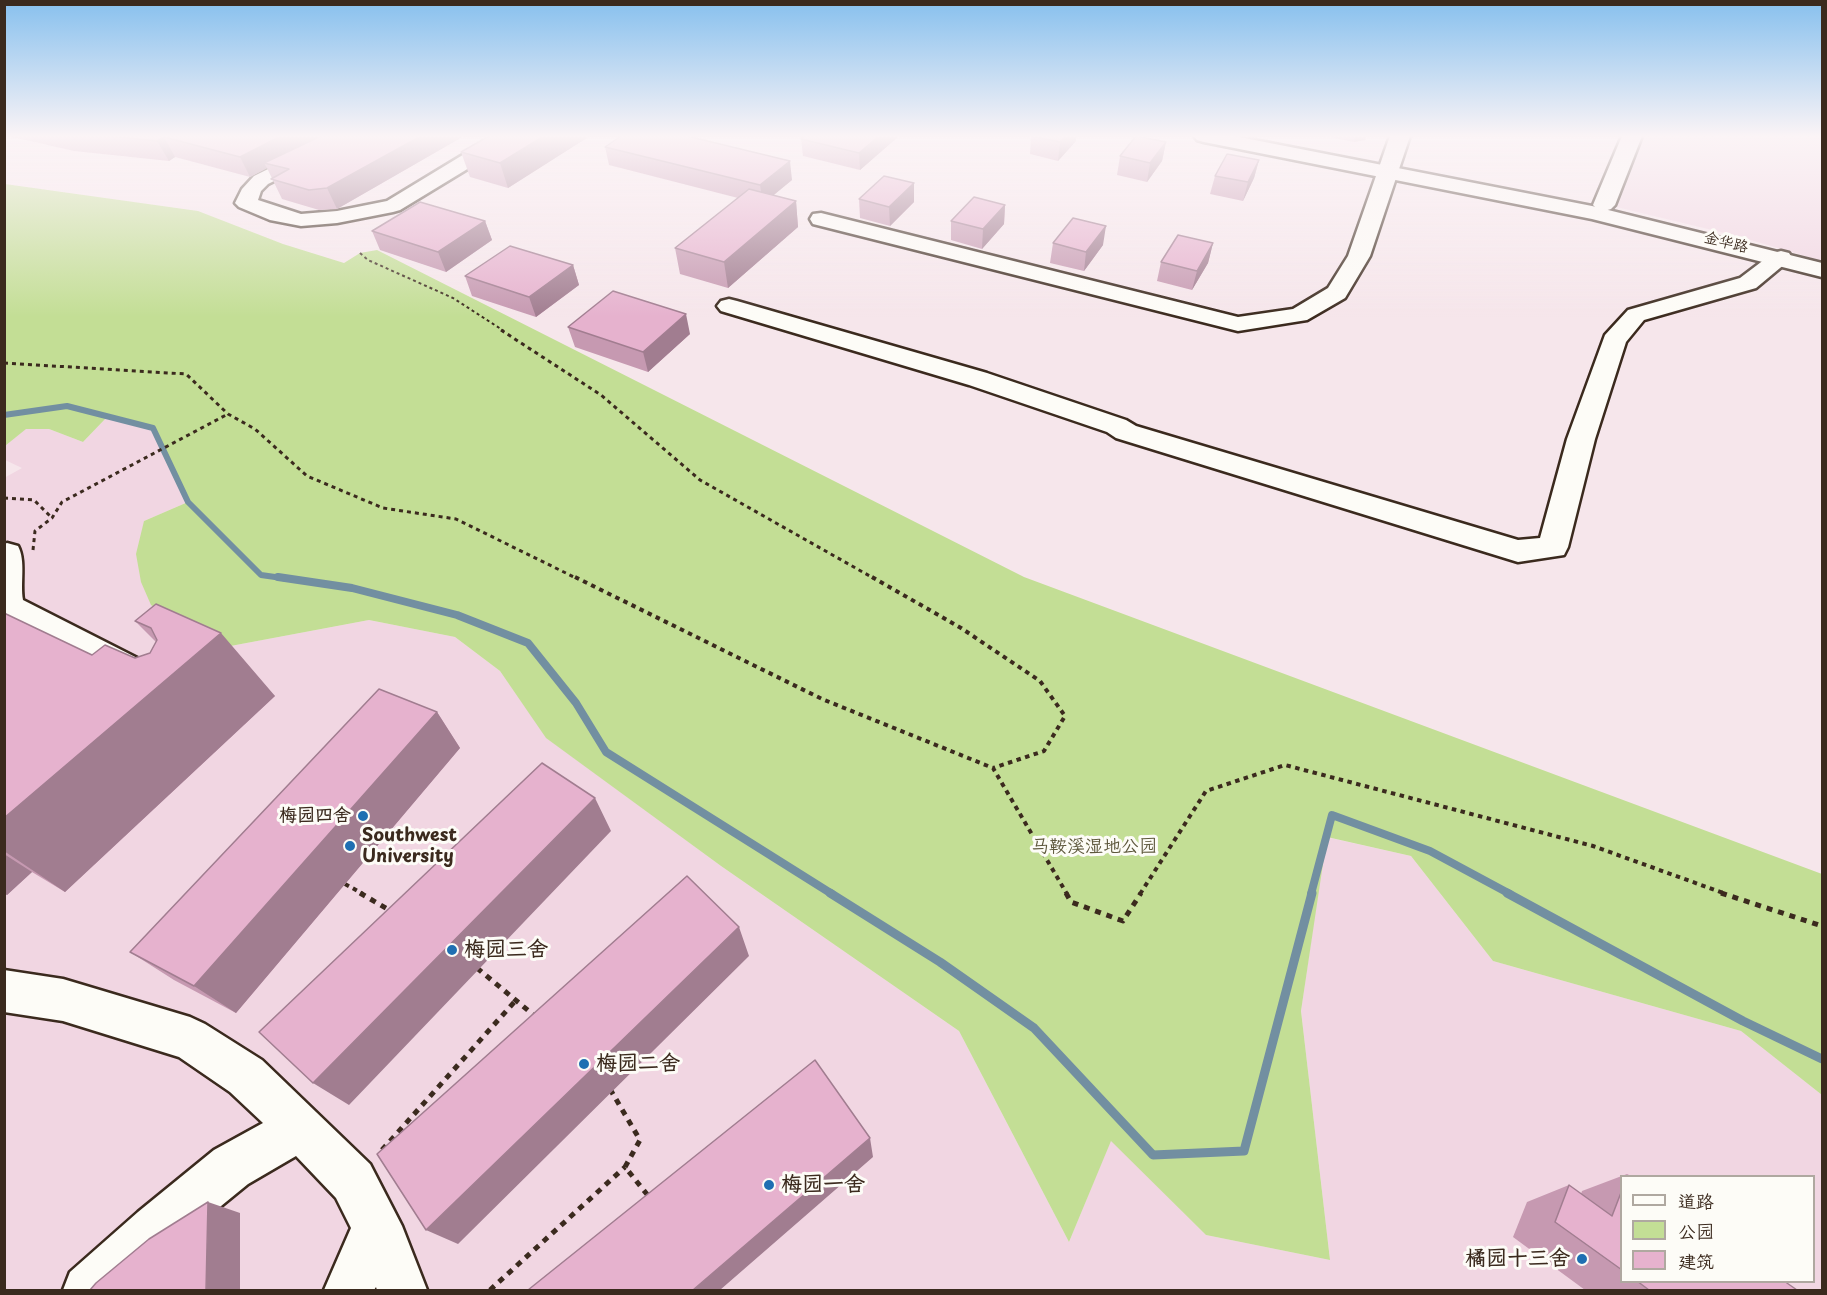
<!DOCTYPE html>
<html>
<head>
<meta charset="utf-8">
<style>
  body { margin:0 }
  #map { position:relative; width:1827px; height:1295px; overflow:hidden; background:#f6e6eb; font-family:"Playpen Sans","LXGW WenKai TC",sans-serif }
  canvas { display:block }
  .frame { position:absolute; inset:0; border:6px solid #3b2a1e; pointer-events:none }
  .legend { position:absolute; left:1620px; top:1175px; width:195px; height:108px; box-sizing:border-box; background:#fdfcf7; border:2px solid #afa8a0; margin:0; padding:8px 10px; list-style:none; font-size:18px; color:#3b2a1e }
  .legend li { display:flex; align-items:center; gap:12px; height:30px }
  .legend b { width:30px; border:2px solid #afa8a0 }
</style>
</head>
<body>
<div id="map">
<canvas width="1827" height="1295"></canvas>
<div class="frame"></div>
<ul class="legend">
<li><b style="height:8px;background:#fdfcf7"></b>道路</li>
<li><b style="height:16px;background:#c3de95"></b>公园</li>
<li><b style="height:16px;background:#e6b2ce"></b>建筑</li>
</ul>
</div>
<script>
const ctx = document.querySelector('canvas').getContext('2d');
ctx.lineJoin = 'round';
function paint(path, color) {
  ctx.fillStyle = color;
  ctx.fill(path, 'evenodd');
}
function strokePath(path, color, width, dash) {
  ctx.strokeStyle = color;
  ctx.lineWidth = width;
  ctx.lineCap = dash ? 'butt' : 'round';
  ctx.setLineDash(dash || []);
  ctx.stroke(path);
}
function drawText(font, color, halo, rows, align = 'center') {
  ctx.font = font + ' "Playpen Sans","LXGW WenKai TC",sans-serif';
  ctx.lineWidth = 6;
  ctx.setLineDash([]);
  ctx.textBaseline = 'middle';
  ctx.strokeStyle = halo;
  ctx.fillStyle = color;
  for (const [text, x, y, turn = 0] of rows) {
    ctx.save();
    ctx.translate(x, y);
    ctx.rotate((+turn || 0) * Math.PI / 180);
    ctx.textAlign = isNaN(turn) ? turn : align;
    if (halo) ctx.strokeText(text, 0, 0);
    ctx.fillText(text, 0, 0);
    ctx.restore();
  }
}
paint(new Path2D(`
  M 1633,136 L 1822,136 L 1822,261 L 1737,236 L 1608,205 Z
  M 107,417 L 153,428 L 188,502 L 144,521 L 176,619 L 172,657 L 369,620 L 455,637 L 500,671 L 547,738 L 721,866 L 959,1031 L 1069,1242 L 1111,1140 L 1206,1235 L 1330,1260 L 1301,1011 L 1326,837 L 1411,856 L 1493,961 L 1741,1031 L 1822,1095 L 1822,1290 L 5,1290 L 4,478 L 22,468 L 5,460 L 5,446 L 25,429 L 49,429 L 83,442 ZM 1622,1176 L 1814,1176 L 1814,1282 L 1622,1282 Z`), '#f1d6e2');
paint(new Path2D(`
  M 5,184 L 198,211 L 283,244 L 344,263 L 360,253 L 377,250 L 1024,577 L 1822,874 L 1822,1095 L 1741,1031 L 1493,961 L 1411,856 L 1327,837 L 1301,1011 L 1330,1260 L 1206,1235 L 1111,1141 L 1069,1242 L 959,1031 L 721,866 L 546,738 L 500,671 L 455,637 L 369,620 L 172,657 L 176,620 L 151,605 L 141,582 L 136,554 L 144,521 L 188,502 L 153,428 L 107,417 L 83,442 L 49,429 L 26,429 L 5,446 Z`), '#c3de95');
strokePath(new Path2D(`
  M 4,415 L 67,406 L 153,428 L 188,502 L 261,575 L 289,579`), '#728fa1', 6);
strokePath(new Path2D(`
  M 278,577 L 352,588 L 457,615 L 528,643 L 576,703 L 606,752 L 832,894
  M 1311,894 L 1332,815 L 1430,851 L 1510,894`), '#728fa1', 8);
strokePath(new Path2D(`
  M 830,893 L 940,962 L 1034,1028 L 1153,1155 L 1244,1151 L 1312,893
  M 1507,893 L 1743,1021 L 1822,1059`), '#728fa1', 9);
const minor = new Path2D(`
  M 335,136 L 360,136 L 357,140 L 268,184 L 261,191 L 258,200 L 301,214 L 337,211 L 387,201 L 494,136 L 518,136 L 515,140 L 400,210 L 393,212 L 337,223 L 301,226 L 270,220 L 239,207 L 235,203 L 242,189 L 254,176 Z
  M 1390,136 L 1410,136 L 1370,256 L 1345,298 L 1307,320 L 1238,331 L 813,224 L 810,219 L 813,214 L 821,213 L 1238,317 L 1293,309 L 1328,288 L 1348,256 Z
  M 1622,136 L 1642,136 L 1615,205 L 1611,209 L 1604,211 L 1597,209 L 1593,205 Z
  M 1781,251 L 1789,253 L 1792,258 L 1756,288 L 1644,320 L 1626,342 L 1595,439 L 1568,547 L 1564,555 L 1518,562 L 1116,438 L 1107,432 L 969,385 L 721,311 L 717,306 L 721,301 L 729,299 L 737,301 L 987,373 L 1126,420 L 1136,426 L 1518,540 L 1540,538 L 1567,439 L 1605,335 L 1628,310 L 1740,278 L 1773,253 Z
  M 7,543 L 18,546 C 26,561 20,583 23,600 L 149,664 L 154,673 L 149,682 L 137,686 L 125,682 L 4,620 L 4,544 Z
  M 4,970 L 63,979 L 190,1017 L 205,1024 L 262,1060 L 370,1164 L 402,1226 L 427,1290 L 377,1290 L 376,1287 L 374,1290 L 324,1290 L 351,1228 L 336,1198 L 296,1156 L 248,1184 L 172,1246 L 124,1290 L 63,1290 L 70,1272 L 138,1212 L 214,1150 L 263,1123 L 230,1092 L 179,1057 L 63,1021 L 4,1012 Z`);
const major = new Path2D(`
  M 1194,136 L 1234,136 L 1592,206 L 1822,263 L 1822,277 L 1592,219 L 1204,142 L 1197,140 Z`);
strokePath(minor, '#3b2a1e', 5);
strokePath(major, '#3b2a1e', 5);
strokePath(new Path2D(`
  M 360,253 L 368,260 L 453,298 L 504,331`), '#3b2a1e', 2, [3, 3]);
strokePath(new Path2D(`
  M 501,330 L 601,395 L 700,480 L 875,579
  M 4,363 L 186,374 L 228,414 L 255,429 L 307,476 L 383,508 L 456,519 L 578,579
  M 4,498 L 34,500 L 52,518
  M 33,550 L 35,531 L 52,518 L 62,502 L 228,414`), '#3b2a1e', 3, [4, 4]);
strokePath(new Path2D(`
  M 575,577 L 822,699 L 993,768 L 1067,894
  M 872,577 L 961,628 L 1040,681 L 1065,716 L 1044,751 L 993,768
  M 345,884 L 363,894
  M 1140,894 L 1206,791 L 1285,765 L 1593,846 L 1726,894`), '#3b2a1e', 4, [4.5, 4.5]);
strokePath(new Path2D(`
  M 360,893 L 391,911
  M 1066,893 L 1071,902 L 1123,921 L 1141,893
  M 1721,893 L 1822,926
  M 477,968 L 536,1017
  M 610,1089 L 640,1140 L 625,1167 L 650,1198
  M 382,1150 L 517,999
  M 490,1290 L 625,1167`), '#3b2a1e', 5, [6, 6]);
paint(minor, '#fdfcf7');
paint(major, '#fdfcf7');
paint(new Path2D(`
  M 8,136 L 464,136 L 337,209 L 319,210 L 282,199 L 267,168 L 250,177 L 175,157 L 169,161 L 74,151 Z
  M 805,136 L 899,136 L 860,170 L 803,156 L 801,139 Z
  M 1031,136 L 1076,141 L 1058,161 L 1030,154 Z
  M 1326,136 L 1366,136 L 1365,140 L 1354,142 Z
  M 580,142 L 508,188 L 470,177 L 461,152 Z
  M 1166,142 L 1162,161 L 1147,182 L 1117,175 L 1120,156 Z
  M 605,147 L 792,180 L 773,195 L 796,201 L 798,227 L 728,288 L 680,274 L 675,248 L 738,198 L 609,165 Z
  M 1259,160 L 1254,178 L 1243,201 L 1210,194 L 1215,176 Z
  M 859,199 L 914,202 L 890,226 L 860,218 Z
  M 1005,205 L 1004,224 L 982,249 L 951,240 L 951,221 Z
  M 485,221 L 492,240 L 446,272 L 380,250 L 372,231 Z
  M 1053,243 L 1103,245 L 1084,271 L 1050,263 Z
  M 1213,243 L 1208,263 L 1192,290 L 1157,281 L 1161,262 Z
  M 573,265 L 579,285 L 536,317 L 472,296 L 465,276 Z
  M 568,327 L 690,334 L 648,372 L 575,347 Z
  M 156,604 L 275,696 L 65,892 L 32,872 L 7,895 L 4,893 L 4,613 L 92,655 L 135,658 L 150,653 L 156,642 L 135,621 Z
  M 437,712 L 460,748 L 236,1013 L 174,980 L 130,952 Z
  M 1627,1174 L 1631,1176 L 1622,1176 L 1622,1281 L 1784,1281 L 1797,1290 L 1585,1290 L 1513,1237 L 1527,1202 L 1569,1185 L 1581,1194 L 1582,1191 Z`), '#c699b1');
paint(new Path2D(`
  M 281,136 L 330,136 L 264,163 L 267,168 L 250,177 L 240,157 Z
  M 421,136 L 464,136 L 337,209 L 327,188 Z
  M 544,136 L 590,136 L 508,188 L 500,163 Z
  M 879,136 L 899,136 L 860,170 L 859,153 Z
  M 1066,136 L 1076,136 L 1076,141 L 1058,161 L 1060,142 Z
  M 1356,136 L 1366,136 L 1365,140 L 1354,142 Z
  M 164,137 L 175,157 L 169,161 L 157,141 Z
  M 1166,142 L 1162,161 L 1147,182 L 1150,163 Z
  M 1259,160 L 1254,178 L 1243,201 L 1248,182 Z
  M 790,161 L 792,180 L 763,204 L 760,185 Z
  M 914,183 L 914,202 L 890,226 L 889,207 Z
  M 796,201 L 798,227 L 728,288 L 724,262 Z
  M 1005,205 L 1004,224 L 982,249 L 983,229 Z
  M 485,221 L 492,240 L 446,272 L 438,252 Z
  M 1106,226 L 1103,245 L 1084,271 L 1086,252 Z
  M 1213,243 L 1208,263 L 1192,290 L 1197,271 Z
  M 573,265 L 579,285 L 536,317 L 529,297 Z
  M 686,314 L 690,334 L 648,372 L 643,352 Z
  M 221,633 L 275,696 L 65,892 L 4,851 L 4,818 Z
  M 437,712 L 460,748 L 236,1013 L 194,986 Z
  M 595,798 L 611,831 L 349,1105 L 313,1083 Z
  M 4,854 L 32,872 L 7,895 L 4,893 Z
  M 739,927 L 749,956 L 458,1244 L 426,1230 Z
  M 870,1138 L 873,1157 L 720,1290 L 693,1290 Z
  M 208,1202 L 240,1213 L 240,1290 L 206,1290 Z`), '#a17d90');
const building = new Path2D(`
  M 110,136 L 281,136 L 240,157 L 164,137 L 157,141 Z
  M 321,136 L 421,136 L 327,188 L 309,190 L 271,179 L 289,169 L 264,163 Z
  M 489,136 L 544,136 L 500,163 L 461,152 Z
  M 621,136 L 687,136 L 790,161 L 760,185 L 605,147 Z
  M 805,136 L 879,136 L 859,153 L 801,139 Z
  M 1031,136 L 1066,136 L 1060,142 Z
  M 1136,136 L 1166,142 L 1150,163 L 1120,156 Z
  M 1227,154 L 1259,160 L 1248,182 L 1215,176 Z
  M 884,176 L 914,183 L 889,207 L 859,199 Z
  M 749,189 L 796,201 L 724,262 L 675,248 Z
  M 974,197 L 1005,205 L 983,229 L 951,221 Z
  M 420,202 L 485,221 L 438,252 L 372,231 Z
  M 1073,218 L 1106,226 L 1086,252 L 1053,243 Z
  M 1178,235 L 1213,243 L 1197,271 L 1161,262 Z
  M 510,246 L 573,265 L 529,297 L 465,276 Z
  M 613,291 L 686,314 L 643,352 L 568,327 Z
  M 156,604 L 221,633 L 4,818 L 4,613 L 92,655 L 105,645 L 135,658 L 150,653 L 157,640 L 151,628 L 135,621 Z
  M 379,689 L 437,712 L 194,986 L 130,952 Z
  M 542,763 L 595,798 L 313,1083 L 259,1032 Z
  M 687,876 L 739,927 L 426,1230 L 377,1154 Z
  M 815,1060 L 870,1138 L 693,1290 L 528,1290 Z
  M 1569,1185 L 1612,1216 L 1622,1190 L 1622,1270 L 1555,1222 Z
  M 208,1202 L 206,1290 L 90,1290 L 96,1283 L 149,1239 Z
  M 1637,1281 L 1784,1281 L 1797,1290 L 1649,1290 Z`);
paint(building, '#e6b2ce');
strokePath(building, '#a17d90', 1.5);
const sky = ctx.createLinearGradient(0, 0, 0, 317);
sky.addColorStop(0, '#87c0ee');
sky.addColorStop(0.43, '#fbf4f6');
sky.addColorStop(1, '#fbf4f600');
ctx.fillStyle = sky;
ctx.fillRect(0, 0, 1827, 317);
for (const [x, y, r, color] of [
  [363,816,6,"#1f6fb2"],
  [350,846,6,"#1f6fb2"],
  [452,950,6,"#1f6fb2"],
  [584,1064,6,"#1f6fb2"],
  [769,1185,6,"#1f6fb2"],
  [1582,1259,6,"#1f6fb2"]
]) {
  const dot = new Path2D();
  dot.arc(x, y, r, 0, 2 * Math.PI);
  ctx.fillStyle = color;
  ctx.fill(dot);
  strokePath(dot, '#fdfcf7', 2);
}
drawText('15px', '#3b2a1e', '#fdfcf7', [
  ["金华路",1726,243,14]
]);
drawText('bold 18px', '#3b2a1e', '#fdfcf7', [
  ["梅园四舍",351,816],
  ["Southwest",362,836,"left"],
  ["University",362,857,"left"]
], 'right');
drawText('18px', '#5d573c', '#fdfcf7', [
  ["马鞍溪湿地公园",1094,847]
]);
drawText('bold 21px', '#3b2a1e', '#fdfcf7', [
  ["梅园三舍",464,950],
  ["梅园二舍",596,1064],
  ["梅园一舍",781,1185],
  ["橘园十三舍",1570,1259,"right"]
], 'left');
</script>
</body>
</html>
